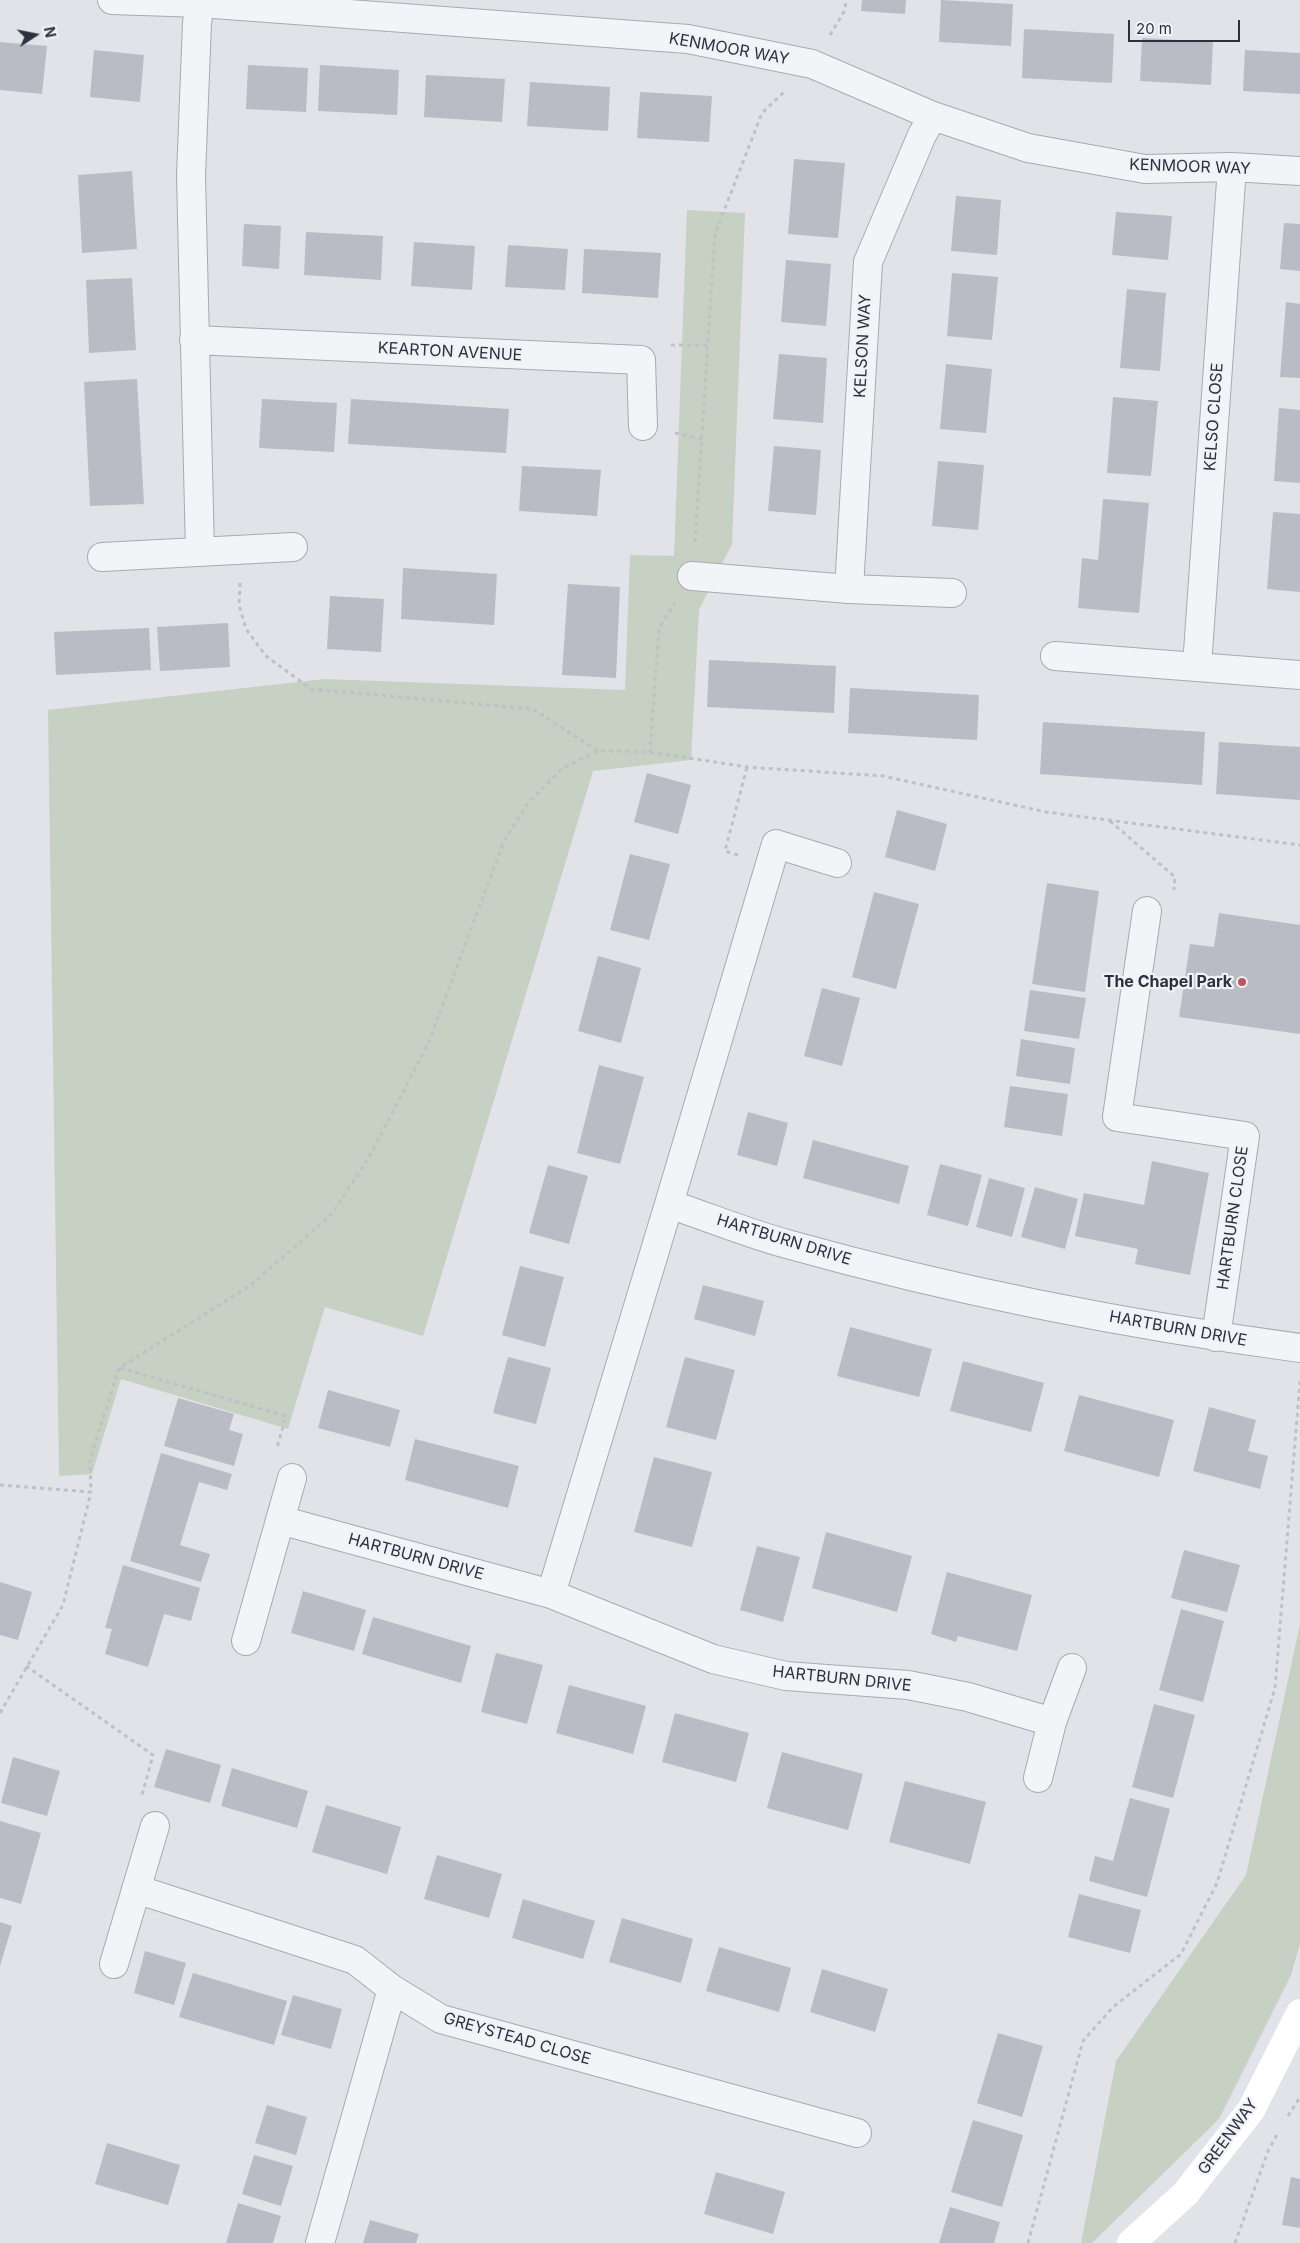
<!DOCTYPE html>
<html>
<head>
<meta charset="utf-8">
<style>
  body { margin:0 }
  #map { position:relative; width:1300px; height:2243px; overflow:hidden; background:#e1e3e8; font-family:Inter,sans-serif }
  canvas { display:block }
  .north { position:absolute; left:10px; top:10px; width:50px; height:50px; -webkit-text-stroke:4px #f0f2f6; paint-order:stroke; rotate:79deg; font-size:14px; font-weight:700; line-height:20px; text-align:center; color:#2b313e }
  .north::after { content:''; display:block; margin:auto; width:18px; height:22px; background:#2b313e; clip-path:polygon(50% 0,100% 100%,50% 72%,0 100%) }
  .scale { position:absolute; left:1128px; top:20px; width:112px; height:22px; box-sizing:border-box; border:2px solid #2b313e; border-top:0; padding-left:6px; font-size:15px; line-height:18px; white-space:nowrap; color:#2b313e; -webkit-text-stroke:4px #f0f2f6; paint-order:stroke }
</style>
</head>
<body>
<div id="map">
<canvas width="1300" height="2243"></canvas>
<div class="north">N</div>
<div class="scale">20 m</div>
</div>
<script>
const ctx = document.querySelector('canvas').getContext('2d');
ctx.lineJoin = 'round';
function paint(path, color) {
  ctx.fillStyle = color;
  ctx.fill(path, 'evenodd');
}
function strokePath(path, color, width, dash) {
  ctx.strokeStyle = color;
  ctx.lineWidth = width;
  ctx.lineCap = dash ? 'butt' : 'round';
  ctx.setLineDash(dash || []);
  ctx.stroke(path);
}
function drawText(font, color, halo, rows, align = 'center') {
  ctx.font = font + ' Inter,sans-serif';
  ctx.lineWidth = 4.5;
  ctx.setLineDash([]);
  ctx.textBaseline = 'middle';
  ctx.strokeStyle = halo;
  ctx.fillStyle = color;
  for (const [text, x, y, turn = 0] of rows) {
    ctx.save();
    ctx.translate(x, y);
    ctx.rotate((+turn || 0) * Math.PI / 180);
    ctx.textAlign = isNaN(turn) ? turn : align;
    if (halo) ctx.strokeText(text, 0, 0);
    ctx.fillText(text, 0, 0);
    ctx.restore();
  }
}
paint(new Path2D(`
  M 687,210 L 745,213 L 732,544 L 699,610 L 691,760 L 593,771 L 423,1336 L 325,1307 L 288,1429 L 121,1379 L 92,1474 L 59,1476 L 48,710 L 324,679 L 625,690 L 630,555 L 674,556 Z
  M 1300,1624 L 1300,1944 L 1291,1975 L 1219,2119 L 1092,2243 L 1081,2243 L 1116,2061 L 1246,1875 Z`), '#c6d1c3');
paint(new Path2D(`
  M 862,0 L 906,0 L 905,14 L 861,11 Z
  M 941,0 L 1013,4 L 1011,46 L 939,42 Z
  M 1024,29 L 1114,34 L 1112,83 L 1022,78 Z
  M 1142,38 L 1213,42 L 1211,85 L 1140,81 Z
  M 0,42 L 47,46 L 42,94 L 0,90 Z
  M 94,50 L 144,55 L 140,102 L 90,97 Z
  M 1245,50 L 1300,53 L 1300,94 L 1243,91 Z
  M 248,65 L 308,68 L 306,112 L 246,109 Z
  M 320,65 L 399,70 L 397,115 L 318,111 Z
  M 426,75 L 505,79 L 502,122 L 424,117 Z
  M 530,82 L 610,87 L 608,131 L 527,126 Z
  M 640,92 L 712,96 L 709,142 L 637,138 Z
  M 794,159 L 845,163 L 838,238 L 788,234 Z
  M 132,171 L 137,249 L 82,253 L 78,175 Z
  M 956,196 L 1001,200 L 997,255 L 951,251 Z
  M 1116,212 L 1172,216 L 1168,260 L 1112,255 Z
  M 1284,223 L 1300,224 L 1300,271 L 1280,269 Z
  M 244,224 L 281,226 L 279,269 L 242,266 Z
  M 306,232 L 383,236 L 381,280 L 304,275 Z
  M 414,242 L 475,246 L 472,290 L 411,286 Z
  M 508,245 L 568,249 L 565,290 L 505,287 Z
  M 584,249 L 661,253 L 658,298 L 582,293 Z
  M 786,260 L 831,264 L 826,326 L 781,322 Z
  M 952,273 L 998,277 L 992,340 L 947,336 Z
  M 132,278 L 136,350 L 89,353 L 86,280 Z
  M 1127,289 L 1166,293 L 1160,371 L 1120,368 Z
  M 1286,302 L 1300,304 L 1300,378 L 1280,377 Z
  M 779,354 L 827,358 L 823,423 L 773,419 Z
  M 946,364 L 992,369 L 986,433 L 940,429 Z
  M 137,379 L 144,504 L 90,506 L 84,382 Z
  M 1113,397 L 1158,401 L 1151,476 L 1107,473 Z
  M 262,399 L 337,403 L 334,452 L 259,448 Z
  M 351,399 L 509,409 L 506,453 L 348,444 Z
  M 1279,408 L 1300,410 L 1300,483 L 1274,481 Z
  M 774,446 L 821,450 L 816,515 L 768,511 Z
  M 938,461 L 984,465 L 978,530 L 932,526 Z
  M 522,466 L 601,470 L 597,516 L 519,511 Z
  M 1103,499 L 1149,503 L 1139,613 L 1078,608 L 1082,558 L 1098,560 Z
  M 1273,512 L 1300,514 L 1300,592 L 1267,589 Z
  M 403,568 L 497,574 L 494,625 L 401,619 Z
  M 568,584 L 620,587 L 616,678 L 562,675 Z
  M 330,596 L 384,599 L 381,652 L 327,649 Z
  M 228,623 L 230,667 L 160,671 L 157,627 Z
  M 149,628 L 151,670 L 56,675 L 54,632 Z
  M 709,660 L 836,666 L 834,713 L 707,707 Z
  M 850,688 L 979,695 L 977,740 L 848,733 Z
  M 1043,722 L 1205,732 L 1202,785 L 1040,774 Z
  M 1219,742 L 1300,747 L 1300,800 L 1216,794 Z
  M 647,773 L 691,785 L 678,834 L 634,822 Z
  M 897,810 L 947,824 L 935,871 L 885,857 Z
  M 630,854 L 670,864 L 649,940 L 610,930 Z
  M 1047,883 L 1099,891 L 1085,992 L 1032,984 Z
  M 874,892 L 919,904 L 896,989 L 852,977 Z
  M 1219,913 L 1300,925 L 1300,1034 L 1179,1017 L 1190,944 L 1214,947 Z
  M 598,956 L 641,968 L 621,1043 L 578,1031 Z
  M 822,988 L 860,998 L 842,1066 L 804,1056 Z
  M 1030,990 L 1086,998 L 1079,1039 L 1024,1031 Z
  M 1021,1039 L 1075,1048 L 1070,1084 L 1016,1076 Z
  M 599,1065 L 644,1077 L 620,1164 L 577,1153 Z
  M 1010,1086 L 1068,1094 L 1062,1136 L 1004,1127 Z
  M 748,1112 L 788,1123 L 777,1166 L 737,1155 Z
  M 813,1140 L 909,1166 L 899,1204 L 803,1178 Z
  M 1152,1161 L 1209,1173 L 1190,1275 L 1135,1264 L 1138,1249 L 1075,1236 L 1084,1193 L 1144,1205 Z
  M 940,1164 L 982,1175 L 968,1226 L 927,1215 Z
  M 548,1165 L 588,1176 L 569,1244 L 529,1233 Z
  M 989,1178 L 1025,1188 L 1012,1237 L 976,1227 Z
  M 1035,1187 L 1078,1199 L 1065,1249 L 1021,1237 Z
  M 520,1266 L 564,1277 L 545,1347 L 502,1335 Z
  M 703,1285 L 764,1301 L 755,1336 L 694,1319 Z
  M 850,1327 L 932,1349 L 919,1397 L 837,1376 Z
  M 508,1357 L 551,1368 L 536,1424 L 493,1413 Z
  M 685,1357 L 735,1370 L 716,1440 L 666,1427 Z
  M 963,1361 L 1044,1383 L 1031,1432 L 950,1411 Z
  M 328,1390 L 400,1410 L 390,1447 L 318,1428 Z
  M 1079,1395 L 1174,1420 L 1159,1477 L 1064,1451 Z
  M 178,1398 L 234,1414 L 229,1430 L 243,1434 L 234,1466 L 164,1446 Z
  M 1209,1407 L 1256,1420 L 1248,1451 L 1268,1456 L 1260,1489 L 1193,1471 Z
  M 415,1439 L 519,1466 L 508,1508 L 405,1480 Z
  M 161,1453 L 232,1474 L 227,1490 L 199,1482 L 180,1545 L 210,1554 L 201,1582 L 130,1561 Z
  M 654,1457 L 712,1472 L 692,1547 L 634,1532 Z
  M 826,1532 L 912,1556 L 897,1612 L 812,1588 Z
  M 757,1546 L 800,1557 L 783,1622 L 740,1610 Z
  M 1184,1550 L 1240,1565 L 1227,1612 L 1171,1598 Z
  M 123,1565 L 200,1588 L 191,1621 L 164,1614 L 148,1667 L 105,1654 L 112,1629 L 105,1628 Z
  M 947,1572 L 1032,1595 L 1017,1651 L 958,1636 L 956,1642 L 931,1634 Z
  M 0,1582 L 32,1592 L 18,1640 L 0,1635 Z
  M 303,1591 L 366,1610 L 354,1651 L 291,1633 Z
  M 1181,1609 L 1224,1621 L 1203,1702 L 1159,1690 Z
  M 373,1617 L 471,1646 L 461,1683 L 362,1654 Z
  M 496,1653 L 543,1665 L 527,1724 L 481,1712 Z
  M 569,1685 L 646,1706 L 633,1754 L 556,1733 Z
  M 1154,1704 L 1195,1715 L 1173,1798 L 1132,1787 Z
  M 675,1713 L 749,1733 L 736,1782 L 662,1762 Z
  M 166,1749 L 221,1765 L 210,1803 L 154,1787 Z
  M 782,1752 L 863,1774 L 848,1830 L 767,1808 Z
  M 13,1757 L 60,1771 L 47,1816 L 1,1803 Z
  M 232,1768 L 308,1791 L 297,1828 L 221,1806 Z
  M 905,1781 L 986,1802 L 970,1864 L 889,1842 Z
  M 1130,1798 L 1170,1809 L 1147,1897 L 1089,1881 L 1095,1856 L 1113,1861 Z
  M 326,1805 L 401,1827 L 387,1874 L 312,1852 Z
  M 0,1821 L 41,1833 L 21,1904 L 0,1898 Z
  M 437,1855 L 502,1874 L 489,1918 L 424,1899 Z
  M 1079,1894 L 1141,1910 L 1130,1953 L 1068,1937 Z
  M 523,1899 L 595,1921 L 583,1959 L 512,1938 Z
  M 622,1918 L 693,1939 L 681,1983 L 609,1962 Z
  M 0,1922 L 12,1926 L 0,1966 Z
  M 719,1947 L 791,1968 L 779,2012 L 706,1991 Z
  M 145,1951 L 186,1963 L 174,2005 L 134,1993 Z
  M 822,1969 L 888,1989 L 875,2032 L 810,2012 Z
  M 193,1973 L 287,2001 L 274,2045 L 179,2017 Z
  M 293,1995 L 342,2009 L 331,2049 L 281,2035 Z
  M 998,2033 L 1043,2046 L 1022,2117 L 977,2103 Z
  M 267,2105 L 307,2117 L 296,2155 L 255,2143 Z
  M 973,2120 L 1023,2135 L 1002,2207 L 951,2192 Z
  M 107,2143 L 180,2165 L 168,2205 L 95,2184 Z
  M 254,2155 L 293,2166 L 281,2206 L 242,2194 Z
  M 716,2172 L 785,2192 L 773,2234 L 704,2214 Z
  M 1291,2177 L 1300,2179 L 1300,2228 L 1282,2225 Z
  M 238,2203 L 281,2216 L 273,2243 L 226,2243 Z
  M 950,2207 L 1000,2222 L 994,2243 L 939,2243 Z
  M 370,2220 L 419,2234 L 416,2243 L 363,2243 Z`), '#b9bcc4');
const street = new Path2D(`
  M 112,0 L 200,3 L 688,39 L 812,64 L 933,116 L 1028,148 L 1145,169 L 1232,167 L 1300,171
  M 194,340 L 641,360 L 643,426
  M 200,552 L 191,176 L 197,23 L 200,3
  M 102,557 L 293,547
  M 692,576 L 849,589 L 952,593
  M 849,589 L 868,262 L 922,135 L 933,116
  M 1055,656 L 1300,675
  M 1197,666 L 1232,167
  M 1147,911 L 1117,1117 L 1245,1136 L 1216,1337
  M 669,1204 L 776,844 L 837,863
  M 280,1520 L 551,1594 L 713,1659 L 786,1676 L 908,1685 L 968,1697 L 1052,1722
  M 551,1594 L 669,1204 C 708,1217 747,1233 787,1244 C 955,1291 1127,1325 1300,1348
  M 246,1641 L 292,1478
  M 1038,1778 L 1052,1722 L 1072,1668
  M 136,1889 L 355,1960 L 392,1989 L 441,2019 L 857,2133
  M 114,1964 L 155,1826
  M 320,2243 L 392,1989`);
strokePath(street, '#a7aab2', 30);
strokePath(new Path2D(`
  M 830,35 L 845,10 L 846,0
  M 671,345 L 708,345
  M 675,433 L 702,439
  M 695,542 L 715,234 L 762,113 L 784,92
  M 240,583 L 239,605 L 246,629 L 266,656 L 311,689 L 533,709 L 598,751
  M 650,752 L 747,767 L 883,776 L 1046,812 L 1300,845
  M 1110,821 L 1175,877 L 1174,890
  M 738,855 L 725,851 L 747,767
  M 120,1368 L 286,1416 L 277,1448
  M 0,1485 L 91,1492 L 90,1459 L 119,1368 L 251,1285 L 331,1215 L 368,1159 L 428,1044 L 504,841 L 528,803 L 563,768 L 598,751 L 650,752 L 659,628 L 675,603
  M 26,1666 L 153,1755 L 142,1795
  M 0,1713 L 63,1605 L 91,1492
  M 1288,2116 L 1300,2097
  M 1028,2243 L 1083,2041 L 1113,2007 L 1181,1954 L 1217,1883 L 1275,1688 L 1300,1381
  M 1235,2243 L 1268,2151 L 1277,2135`), '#bfc1c7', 3, [4, 4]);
strokePath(street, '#f3f4f7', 28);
strokePath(new Path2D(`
  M 1131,2243 L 1185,2194 L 1251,2110 L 1300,2013`), '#fff', 28);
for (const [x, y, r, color] of [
  [1242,982,5,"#be555e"]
]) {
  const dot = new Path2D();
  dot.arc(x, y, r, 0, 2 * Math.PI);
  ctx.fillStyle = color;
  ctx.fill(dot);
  strokePath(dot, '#f0f2f6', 2);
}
drawText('16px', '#2b313e', '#f0f2f6', [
  ["KENMOOR WAY",729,49,10],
  ["KENMOOR WAY",1190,167,2],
  ["KELSON WAY",863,346,-87],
  ["KEARTON AVENUE",450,352,3],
  ["KELSO CLOSE",1214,417,-86],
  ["HARTBURN CLOSE",1233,1218,-82],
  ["HARTBURN DRIVE",784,1240,17],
  ["HARTBURN DRIVE",1178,1329,10],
  ["HARTBURN DRIVE",416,1557,15],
  ["HARTBURN DRIVE",842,1679,6],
  ["GREYSTEAD CLOSE",517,2039,16],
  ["GREENWAY",1228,2137,-54]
]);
drawText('bold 16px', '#2b313e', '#f0f2f6', [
  ["The Chapel Park",1232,982]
], 'right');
</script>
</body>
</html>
